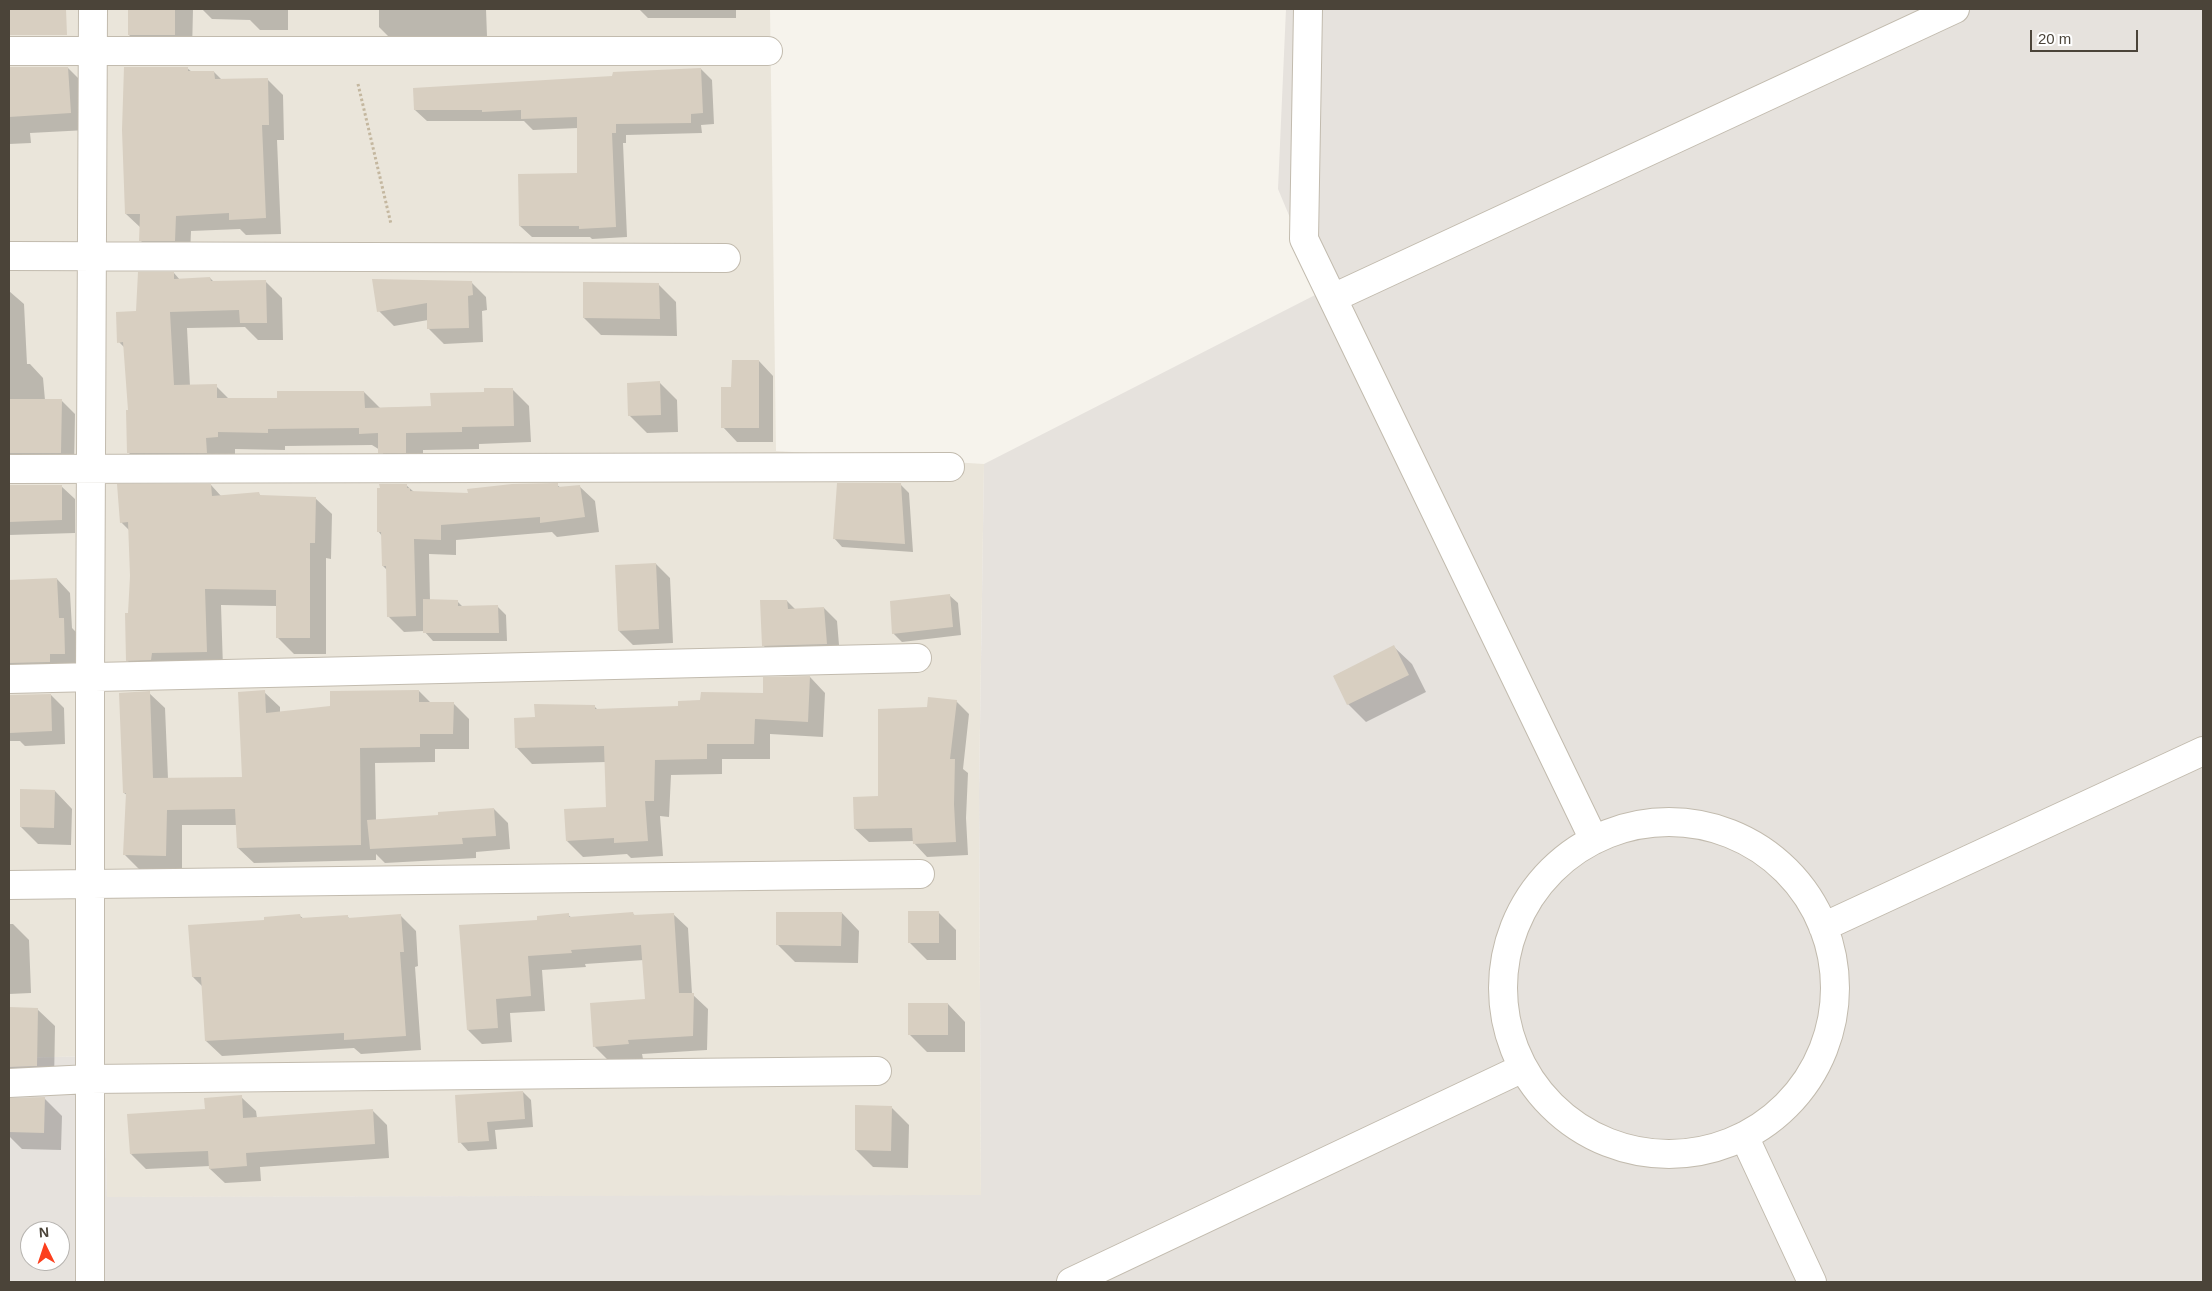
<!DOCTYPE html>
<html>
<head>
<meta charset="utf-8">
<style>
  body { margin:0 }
  #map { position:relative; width:2212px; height:1291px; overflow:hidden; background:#f6f3ec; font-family:Helvetica,sans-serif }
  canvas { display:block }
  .frame { position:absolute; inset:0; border:10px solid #4b4439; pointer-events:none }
  .north { position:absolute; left:20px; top:1221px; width:50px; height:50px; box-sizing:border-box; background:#fff; border:1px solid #b7b4b0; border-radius:50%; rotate:356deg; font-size:14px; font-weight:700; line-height:20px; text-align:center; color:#4b4439 }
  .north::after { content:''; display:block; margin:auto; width:18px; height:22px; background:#fc3f1d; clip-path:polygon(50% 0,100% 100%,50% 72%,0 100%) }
  .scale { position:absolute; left:2030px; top:30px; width:108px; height:22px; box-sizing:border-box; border:2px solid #4b4439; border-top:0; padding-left:6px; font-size:15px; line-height:18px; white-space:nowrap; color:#4b4439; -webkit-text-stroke:4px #fff; paint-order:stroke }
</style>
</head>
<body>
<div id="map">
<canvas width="2212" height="1291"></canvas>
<div class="frame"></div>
<div class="north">N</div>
<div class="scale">20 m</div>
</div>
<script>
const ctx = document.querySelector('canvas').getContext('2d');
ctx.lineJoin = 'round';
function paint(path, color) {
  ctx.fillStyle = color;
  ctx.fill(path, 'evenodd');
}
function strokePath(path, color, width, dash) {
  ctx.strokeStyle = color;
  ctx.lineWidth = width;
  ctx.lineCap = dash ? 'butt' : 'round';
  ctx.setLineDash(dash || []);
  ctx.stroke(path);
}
paint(new Path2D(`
  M 9,9 L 770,9 L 776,451 L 984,464 L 979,792 L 981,1196 L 107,1197 L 103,1056 L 9,1058 Z`), '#eae5da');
paint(new Path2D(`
  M 1286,9 L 2203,9 L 2203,1282 L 9,1282 L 9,1058 L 103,1056 L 107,1197 L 981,1195 L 979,792 L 984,464 L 1321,292 L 1278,189 ZM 30,1231 L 60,1231 L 60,1261 L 30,1261 Z`), '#e6e2dd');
paint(new Path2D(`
  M 9,9 L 52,9 L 53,29 L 9,30 Z
  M 129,9 L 193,9 L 192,52 L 146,52 L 129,35 Z
  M 202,9 L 288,9 L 288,30 L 260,30 L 250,20 L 212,19 Z
  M 379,9 L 486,9 L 487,36 L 430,37 L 430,44 L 396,44 L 379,27 Z
  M 639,9 L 736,9 L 736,18 L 648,18 Z
  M 9,67 L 68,68 L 84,84 L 87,130 L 30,133 L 31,143 L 9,144 Z
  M 187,68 L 192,72 L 214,72 L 222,80 L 267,79 L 283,95 L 284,140 L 277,140 L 281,234 L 246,235 L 240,229 L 191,231 L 190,256 L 156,256 L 140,240 L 141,228 L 126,214 Z
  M 701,69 L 712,80 L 714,124 L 701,125 L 702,133 L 626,135 L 626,143 L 623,143 L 627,237 L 592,239 L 590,237 L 532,237 L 520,226 L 579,174 L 578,128 L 533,130 L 524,121 L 427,121 L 415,110 L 614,77 Z
  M 174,273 L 180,280 L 210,278 L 214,282 L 265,281 L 282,298 L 283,340 L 258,340 L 245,327 L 187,328 L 190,386 L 216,386 L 229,399 L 278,399 L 364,392 L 380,408 L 432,407 L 485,393 L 512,389 L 529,406 L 531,442 L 479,444 L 479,449 L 423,450 L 423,469 L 397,469 L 380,450 L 372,445 L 285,446 L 285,450 L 235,449 L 235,454 L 222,454 L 224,470 L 146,470 L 129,453 L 129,411 L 125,348 L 119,342 L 137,312 Z
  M 471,282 L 486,297 L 487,310 L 482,311 L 483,342 L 444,344 L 429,329 L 428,320 L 394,326 L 379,311 Z
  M 658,284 L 676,302 L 677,336 L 601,335 L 584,318 Z
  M 9,291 L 24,304 L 27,364 L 30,364 L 43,378 L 45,400 L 61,400 L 75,414 L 74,466 L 9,475 Z
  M 759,361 L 773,376 L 773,442 L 737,442 L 723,427 L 732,388 Z
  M 660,383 L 677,400 L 678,432 L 647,433 L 629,415 Z
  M 900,484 L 909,493 L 913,552 L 842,547 L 834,538 Z
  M 211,485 L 221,496 L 259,494 L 262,497 L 315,498 L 332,514 L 331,559 L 326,558 L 326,654 L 294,654 L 277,637 L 277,606 L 221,605 L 223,668 L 144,677 L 127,660 L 131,576 L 130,531 L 121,522 Z
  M 406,485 L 414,492 L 469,494 L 557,485 L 561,488 L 579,486 L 595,501 L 599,532 L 557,537 L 552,532 L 456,540 L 456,555 L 429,554 L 430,601 L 457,601 L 463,607 L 497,606 L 506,615 L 507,641 L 433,641 L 424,631 L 404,632 L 388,616 L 387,570 L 383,566 L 382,536 L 378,531 Z
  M 9,486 L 61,486 L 75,499 L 75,533 L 9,535 Z
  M 656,564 L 670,578 L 673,643 L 633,645 L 619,631 Z
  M 57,579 L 70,593 L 72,628 L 77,633 L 78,667 L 9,685 L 9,582 Z
  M 949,595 L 958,603 L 961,635 L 902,642 L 893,633 Z
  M 787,601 L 796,610 L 824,608 L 837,621 L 840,657 L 776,659 L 763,645 Z
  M 1394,647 L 1412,664 L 1426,692 L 1366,722 L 1348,704 L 1334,676 Z
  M 810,677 L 825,693 L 823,737 L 770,734 L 770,759 L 722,759 L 722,774 L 671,775 L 669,817 L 660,816 L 663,856 L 631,858 L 627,854 L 583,857 L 567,841 L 607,808 L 606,762 L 532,764 L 517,748 L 536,719 L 595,707 L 598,710 L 679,707 L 764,694 Z
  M 419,691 L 431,703 L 453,703 L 469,719 L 469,749 L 435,749 L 435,762 L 375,763 L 376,820 L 439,816 L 494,809 L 508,823 L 510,849 L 476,852 L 476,858 L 385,863 L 376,854 L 376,860 L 254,863 L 238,848 L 237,825 L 182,825 L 182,871 L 140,870 L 125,855 L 127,795 L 124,793 L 149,693 L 165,708 L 168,779 L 243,778 L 264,692 L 280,707 L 280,713 L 332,707 Z
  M 51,695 L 64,708 L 65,744 L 25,746 L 20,741 L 9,741 L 9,696 Z
  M 956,701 L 969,714 L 963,769 L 968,773 L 966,818 L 968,855 L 927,857 L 914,843 L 914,841 L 869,842 L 855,829 L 880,798 L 928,708 Z
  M 55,791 L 72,809 L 71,845 L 38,844 L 21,827 Z
  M 842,913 L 859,931 L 858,963 L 795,962 L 777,944 Z
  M 939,913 L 956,930 L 956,960 L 927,960 L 909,942 Z
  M 633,914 L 636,916 L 673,914 L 688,928 L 692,994 L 708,1009 L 707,1050 L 642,1054 L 643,1059 L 609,1061 L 594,1046 L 646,1000 L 644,960 L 585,964 L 586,967 L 542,970 L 545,1011 L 510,1013 L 512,1042 L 482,1044 L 468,1030 L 539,921 L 568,915 L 572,918 Z
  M 300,916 L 304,919 L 347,916 L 350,919 L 401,916 L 416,931 L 418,966 L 415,967 L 421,1050 L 361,1054 L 354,1048 L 222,1056 L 206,1041 L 203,987 L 193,977 L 265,921 Z
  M 9,924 L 13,924 L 29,940 L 31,993 L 9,994 Z
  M 948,1004 L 965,1022 L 965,1052 L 927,1052 L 909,1034 Z
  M 9,1008 L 37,1009 L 55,1026 L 54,1083 L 9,1071 Z
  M 523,1092 L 531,1100 L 533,1127 L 495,1130 L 497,1149 L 468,1151 L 460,1142 Z
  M 241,1097 L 256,1111 L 257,1118 L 372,1110 L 387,1125 L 389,1158 L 260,1167 L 261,1181 L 225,1183 L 210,1169 L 210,1166 L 146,1169 L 131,1154 Z
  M 44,1098 L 62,1116 L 61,1150 L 22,1149 L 9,1136 L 9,1099 Z
  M 892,1108 L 909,1125 L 908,1168 L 873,1167 L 856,1150 Z`), '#0003');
paint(new Path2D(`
  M 9,9 L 66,9 L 67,35 L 9,35 Z
  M 128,9 L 175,9 L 175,35 L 128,35 Z
  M 9,67 L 68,67 L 71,113 L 9,117 Z
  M 124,67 L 188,67 L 188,71 L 214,71 L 215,79 L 268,78 L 269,125 L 262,125 L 266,218 L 229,220 L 229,213 L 176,216 L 175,241 L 139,241 L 140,214 L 125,214 L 122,130 Z
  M 701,68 L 703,113 L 691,114 L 691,123 L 616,124 L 616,133 L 612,133 L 616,227 L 579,229 L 579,226 L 519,226 L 518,174 L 577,173 L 577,117 L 521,119 L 521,110 L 482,112 L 482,110 L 414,110 L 413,88 L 612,76 L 613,72 Z
  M 138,272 L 174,272 L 174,279 L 210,277 L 211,281 L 266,280 L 267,323 L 240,323 L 239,310 L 170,312 L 174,385 L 217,384 L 217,398 L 277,398 L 277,391 L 364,391 L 365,408 L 431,406 L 430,393 L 484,392 L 484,388 L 513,388 L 514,426 L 462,427 L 462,432 L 406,433 L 406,453 L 378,453 L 378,433 L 359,434 L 359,428 L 268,429 L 268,433 L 218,432 L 218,437 L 206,438 L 207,453 L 127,453 L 126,410 L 128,410 L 123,342 L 117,343 L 116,312 L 136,311 Z
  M 372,279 L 472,281 L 473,295 L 468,296 L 469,328 L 427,329 L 427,303 L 377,312 Z
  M 583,282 L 659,283 L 660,319 L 583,318 Z
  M 732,360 L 759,360 L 759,428 L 721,428 L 721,387 L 731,387 Z
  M 660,381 L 661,415 L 628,416 L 627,383 Z
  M 9,399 L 62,399 L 61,453 L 9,453 Z
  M 558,483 L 558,487 L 580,485 L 585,517 L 540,523 L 540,517 L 441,525 L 441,540 L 414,539 L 416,616 L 387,617 L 386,566 L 382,566 L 381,532 L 377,532 L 377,488 L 380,488 L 379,484 L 407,484 L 407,488 L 410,488 L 410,491 L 468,493 L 467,489 L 512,484 Z
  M 837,483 L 901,483 L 905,544 L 833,539 Z
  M 117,484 L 211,484 L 212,496 L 259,492 L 260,495 L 316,497 L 315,543 L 310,543 L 310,638 L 276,638 L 276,590 L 205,589 L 207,652 L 152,653 L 151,660 L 126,661 L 125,613 L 128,613 L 130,576 L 128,522 L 120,523 Z
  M 9,485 L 62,485 L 62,520 L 9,522 Z
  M 656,563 L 659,629 L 618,631 L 615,565 Z
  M 57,578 L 59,618 L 64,618 L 65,654 L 50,654 L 50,662 L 9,663 L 9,580 Z
  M 950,594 L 953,627 L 892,634 L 890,601 Z
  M 423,599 L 458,600 L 458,606 L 498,605 L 499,633 L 423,633 Z
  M 760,600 L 787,600 L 788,609 L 824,607 L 827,644 L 762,646 Z
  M 1394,645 L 1409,675 L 1347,705 L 1333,676 Z
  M 810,676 L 808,722 L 755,719 L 754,744 L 707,744 L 707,759 L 655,760 L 654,801 L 645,801 L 648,841 L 614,843 L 614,838 L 566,841 L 564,809 L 606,807 L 604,746 L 515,748 L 514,718 L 535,717 L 534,704 L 595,705 L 595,709 L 678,706 L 678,701 L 700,700 L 701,692 L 763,693 L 763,677 Z
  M 265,690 L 266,713 L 330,706 L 330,691 L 419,690 L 419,702 L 454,702 L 453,734 L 420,734 L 420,747 L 360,748 L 361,845 L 237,848 L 235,809 L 167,810 L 166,856 L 123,855 L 126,793 L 123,793 L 119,693 L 150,691 L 153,778 L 242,777 L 238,692 Z
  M 51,694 L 52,731 L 10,733 L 9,695 Z
  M 928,697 L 957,700 L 950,759 L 955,759 L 954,804 L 956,842 L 913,844 L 912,828 L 854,829 L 853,797 L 878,796 L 878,709 L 927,707 Z
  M 20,789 L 55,790 L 54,828 L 20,827 Z
  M 494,808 L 496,836 L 462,838 L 463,844 L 370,849 L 367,820 L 438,815 L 438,812 Z
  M 908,911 L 939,911 L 939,943 L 908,943 Z
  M 633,912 L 634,915 L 674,913 L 679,993 L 694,993 L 693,1036 L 628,1040 L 629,1044 L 593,1047 L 590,1003 L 645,999 L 641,945 L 571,950 L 572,953 L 528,956 L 531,996 L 496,999 L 498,1028 L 467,1030 L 459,925 L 537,920 L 537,916 L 569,913 L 569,917 Z
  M 776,912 L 842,912 L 841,946 L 776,945 Z
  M 300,914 L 301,918 L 348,915 L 348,918 L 401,914 L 404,952 L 400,952 L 406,1036 L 344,1040 L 344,1033 L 205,1041 L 201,977 L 192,977 L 188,925 L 264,920 L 264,917 Z
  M 908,1003 L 948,1003 L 948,1035 L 908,1035 Z
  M 9,1007 L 38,1008 L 37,1066 L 9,1067 Z
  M 523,1091 L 525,1119 L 487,1122 L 489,1141 L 458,1143 L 455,1095 Z
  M 242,1095 L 243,1118 L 373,1109 L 375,1144 L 246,1153 L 247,1166 L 209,1169 L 208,1151 L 130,1154 L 127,1114 L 205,1109 L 204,1098 Z
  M 45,1097 L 44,1133 L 9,1132 L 9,1098 Z
  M 855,1105 L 892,1106 L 891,1151 L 855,1150 Z`), '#d8cfc1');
const minor = new Path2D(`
  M 1308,9 L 1304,239 L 1594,840
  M 9,51 L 768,51
  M 9,256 L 726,258
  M 1333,298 L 1955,9
  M 9,469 L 950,467
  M 9,679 L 917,658
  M1503 988a166 166 0 1 1 332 0a166 166 0 1 1-332 0Z
  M 9,885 L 920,874
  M 1823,927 L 2203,751
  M 9,1083 L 90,1079 L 877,1071
  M 1744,1136 L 1812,1282
  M 90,1282 L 90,677 L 93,9
  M 1071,1282 L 1523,1068`);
strokePath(minor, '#c2bbae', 30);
strokePath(new Path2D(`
  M 358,84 L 391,224`), '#c4b79f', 3, [2.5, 2.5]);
strokePath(minor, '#fff', 28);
</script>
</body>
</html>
